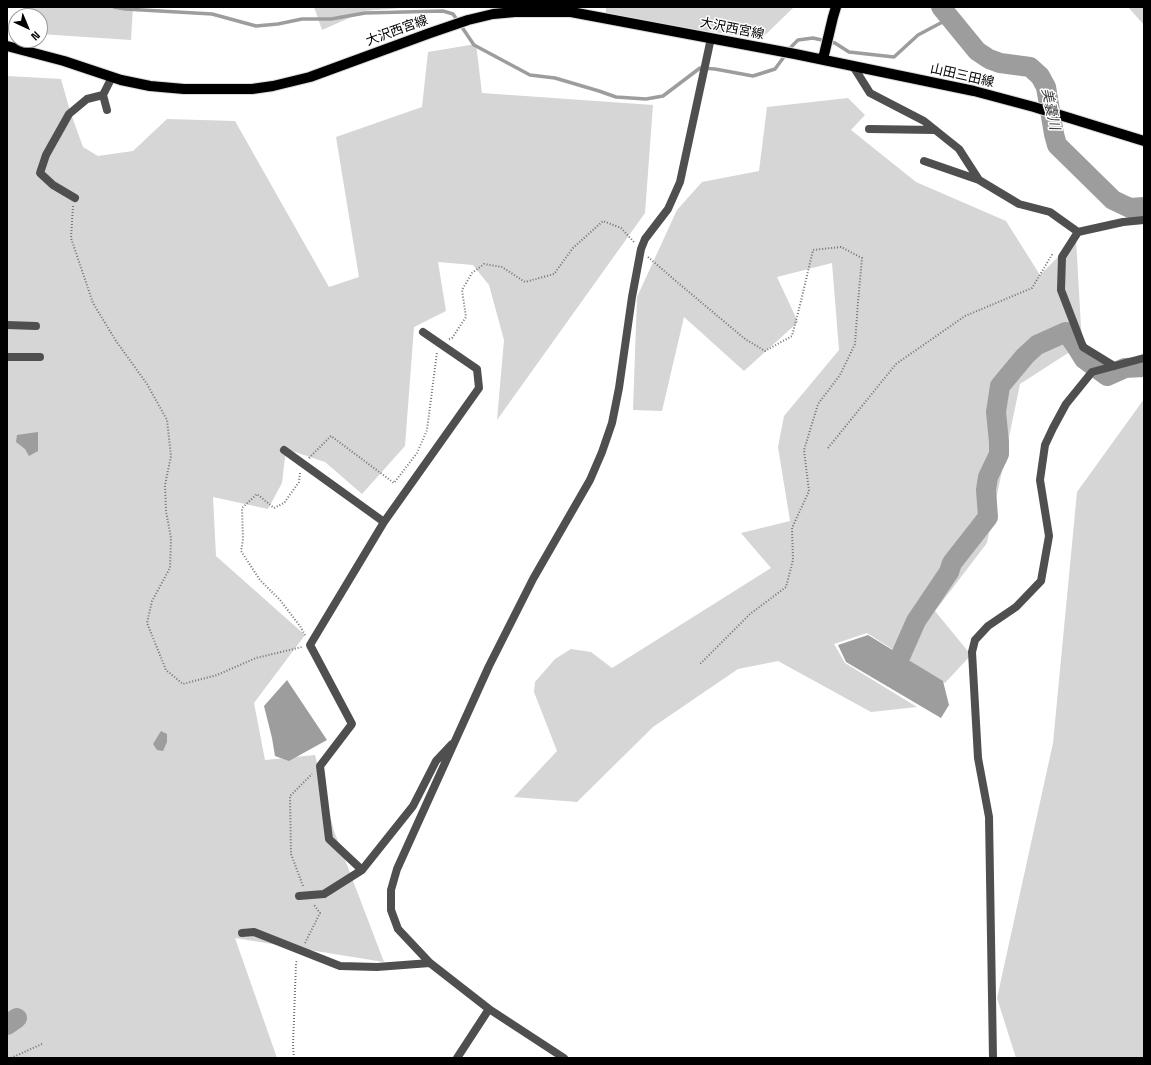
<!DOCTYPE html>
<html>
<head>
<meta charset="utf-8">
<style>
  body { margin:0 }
  #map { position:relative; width:1151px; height:1065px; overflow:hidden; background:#fff; font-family:"Space Grotesk",sans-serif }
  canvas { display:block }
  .frame { position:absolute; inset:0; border:8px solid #000; pointer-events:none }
  .north { position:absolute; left:8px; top:8px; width:40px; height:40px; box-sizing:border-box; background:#fff; border:1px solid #999; border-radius:50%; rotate:136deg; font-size:11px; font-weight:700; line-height:16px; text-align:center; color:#000 }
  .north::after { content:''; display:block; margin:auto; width:14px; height:18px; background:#000; clip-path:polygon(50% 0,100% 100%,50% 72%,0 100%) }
</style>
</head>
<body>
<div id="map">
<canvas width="1151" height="1065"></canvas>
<div class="frame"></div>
<div class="north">N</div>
</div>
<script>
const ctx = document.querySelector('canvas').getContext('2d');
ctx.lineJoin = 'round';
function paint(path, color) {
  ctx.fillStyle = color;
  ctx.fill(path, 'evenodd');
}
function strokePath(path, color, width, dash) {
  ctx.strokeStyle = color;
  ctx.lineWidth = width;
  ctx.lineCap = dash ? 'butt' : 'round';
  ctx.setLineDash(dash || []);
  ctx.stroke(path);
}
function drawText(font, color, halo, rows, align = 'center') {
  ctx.font = font + ' "Space Grotesk","Noto Sans JP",sans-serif';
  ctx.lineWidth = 3;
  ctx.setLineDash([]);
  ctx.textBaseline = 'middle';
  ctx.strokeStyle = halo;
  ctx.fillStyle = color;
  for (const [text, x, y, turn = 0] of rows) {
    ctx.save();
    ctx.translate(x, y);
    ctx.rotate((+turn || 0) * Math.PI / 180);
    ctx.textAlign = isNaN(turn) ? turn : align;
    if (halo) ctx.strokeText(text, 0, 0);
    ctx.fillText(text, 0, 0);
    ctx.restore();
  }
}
paint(new Path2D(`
  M 25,7 L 133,7 L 131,40 L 40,34 L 40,16 L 22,16 Z
  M 314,7 L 411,7 L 365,11 L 322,30 Z
  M 606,7 L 794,7 L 761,39 L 606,16 Z
  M 1128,7 L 1144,7 L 1144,25 Z
  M 476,44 L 482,93 L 653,105 L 645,213 L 497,420 L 504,340 L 489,285 L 473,265 L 438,262 L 446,311 L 414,327 L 405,446 L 362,494 L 325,462 L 286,449 L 282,483 L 268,509 L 213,497 L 216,556 L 305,635 L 254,703 L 265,760 L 315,755 L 334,831 L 384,962 L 235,938 L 277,1058 L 7,1058 L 7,76 L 61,79 L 70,111 L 83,147 L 98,156 L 133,151 L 167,119 L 235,121 L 329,287 L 359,277 L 336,137 L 422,107 L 428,52 Z
  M 848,98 L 865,115 L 851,130 L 916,182 L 1006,221 L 1040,275 L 1076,239 L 1082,344 L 1020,384 L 987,543 L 935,611 L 971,655 L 945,683 L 867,633 L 834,644 L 845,663 L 917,707 L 871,712 L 778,661 L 738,669 L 653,727 L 577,802 L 514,797 L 557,751 L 534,692 L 535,682 L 555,659 L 571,649 L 591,652 L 612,668 L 771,568 L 741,533 L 790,521 L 778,447 L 784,416 L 839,350 L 832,263 L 777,277 L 798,322 L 744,371 L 684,317 L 662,411 L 633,410 L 637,297 L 677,210 L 702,182 L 759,171 L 767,107 Z
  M 1144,399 L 1144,1058 L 1016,1058 L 997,998 L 1053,743 L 1077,492 Z`), '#d6d6d6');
paint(new Path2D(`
  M 38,432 L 38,451 L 29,456 L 25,449 L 16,442 L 17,435 Z
  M 868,635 L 943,681 L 949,705 L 941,718 L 846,662 L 838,645 Z
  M 287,680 L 327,740 L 289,761 L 275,756 L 272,738 L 264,706 Z
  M 161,731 L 167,734 L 167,742 L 163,751 L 157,750 L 153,744 Z`), '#9d9d9d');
strokePath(new Path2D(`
  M 114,7 L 125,9 L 212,14 L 256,26 L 278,24 L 302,19 L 331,19 L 365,13 L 443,11 L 453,14 L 474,45 L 530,75 L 555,78 L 599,91 L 616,97 L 646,99 L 663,96 L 700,68 L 715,69 L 753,76 L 775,69 L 792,46 L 798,40 L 813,38 L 835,43 L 849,52 L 894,57 L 918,35 L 950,18`), '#9d9d9d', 3.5);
strokePath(new Path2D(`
  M 941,7 L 977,51 L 989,59 L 1000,63 L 1030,67 L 1040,76 L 1046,87 L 1054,134 L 1057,145 L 1113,200 L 1130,208 L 1144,207
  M 901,655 L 916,621 L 949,572 L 952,563 L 988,517 L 986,490 L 988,477 L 999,454 L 999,442 L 996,412 L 1000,386 L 1025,356 L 1037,345 L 1066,332 L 1076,346 L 1084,359 L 1107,376 L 1125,368 L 1144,367
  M 7,1025 L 17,1018`), '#9d9d9d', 20);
const primary = new Path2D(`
  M 7,46 L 64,61 L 121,80 L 150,86 L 184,89 L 252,89 L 273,86 L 310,77 L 430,33 L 468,20 L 493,14 L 515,12 L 571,12 L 795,54 L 974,91 L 1034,107 L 1144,141
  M 823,59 L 833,17 L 836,7`);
strokePath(primary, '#dbdbdb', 12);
strokePath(new Path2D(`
  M 73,206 L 71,238 L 93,303 L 116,341 L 147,384 L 167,420 L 171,456 L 165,485 L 166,511 L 171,538 L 170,568 L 152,601 L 147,623 L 166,670 L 183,684 L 217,675 L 256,658 L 302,647
  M 648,257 L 677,282 L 745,339 L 765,351 L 792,336 L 801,301 L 813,250 L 841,247 L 862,258 L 858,302 L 855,344 L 840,375 L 818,404 L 804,450 L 809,491 L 792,528 L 793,560 L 786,587 L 750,614 L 699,665
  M 449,339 L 452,338 L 466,317 L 462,290 L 472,273 L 484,264 L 502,267 L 525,282 L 554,274 L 573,248 L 603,221 L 621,228 L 634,242
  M 828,448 L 896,364 L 965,316 L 1032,288 L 1053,253
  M 309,458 L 331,436 L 394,483 L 417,453 L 427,430 L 437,352
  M 300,473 L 299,482 L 284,503 L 274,508 L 257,494 L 242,508 L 243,539 L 241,551 L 260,580 L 280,600 L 300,626 L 305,635
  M 303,886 L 291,854 L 290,796 L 312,774
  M 305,943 L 320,913 L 314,905
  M 11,1058 L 42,1044
  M 294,1058 L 293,1046 L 296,963 L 297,960`), '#717171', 2, [1, 2]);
strokePath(new Path2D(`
  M 853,66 L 870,93 L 924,121 L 959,149 L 979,180 L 1019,204 L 1050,212 L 1078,232
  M 107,110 L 103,95 L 112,77
  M 869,129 L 935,130
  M 924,161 L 979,180
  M 75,198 L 53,185 L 40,173 L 46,155 L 69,114 L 87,99 L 103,95
  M 7,325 L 36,326
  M 7,357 L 40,357
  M 1114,366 L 1083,347 L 1061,290 L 1062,257 L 1078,232 L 1123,222 L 1144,220
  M 284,450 L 384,522 L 479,388 L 477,369 L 423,332
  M 384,522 L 310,645 L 352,724 L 320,766 L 329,839 L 362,870 L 413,806 L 436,761 L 452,744
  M 299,896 L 324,894 L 362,870
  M 242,933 L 254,932 L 340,966 L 377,967 L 430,963
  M 489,1009 L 430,963 L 398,929 L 391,910 L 391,890 L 397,869 L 489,666 L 533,579 L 590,480 L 602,452 L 612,423 L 619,388 L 632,297 L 641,249 L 645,239 L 668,209 L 680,182 L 711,38
  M 457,1058 L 489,1009 L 564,1058
  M 993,1058 L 989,817 L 978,758 L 972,652 L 975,640 L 988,626 L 1016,607 L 1041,581 L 1049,536 L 1040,480 L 1045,445 L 1053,428 L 1066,404 L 1092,372 L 1144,358`), '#4f4f4f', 8);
strokePath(primary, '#000', 10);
drawText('13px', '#000', '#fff', [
  ["大沢西宮線",732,29,11],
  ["大沢西宮線",397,31,-20],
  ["山田三田線",962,76,13]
]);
drawText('italic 14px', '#3e3e3e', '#fff', [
  ["美嚢川",1050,109,78]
]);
</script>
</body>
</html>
